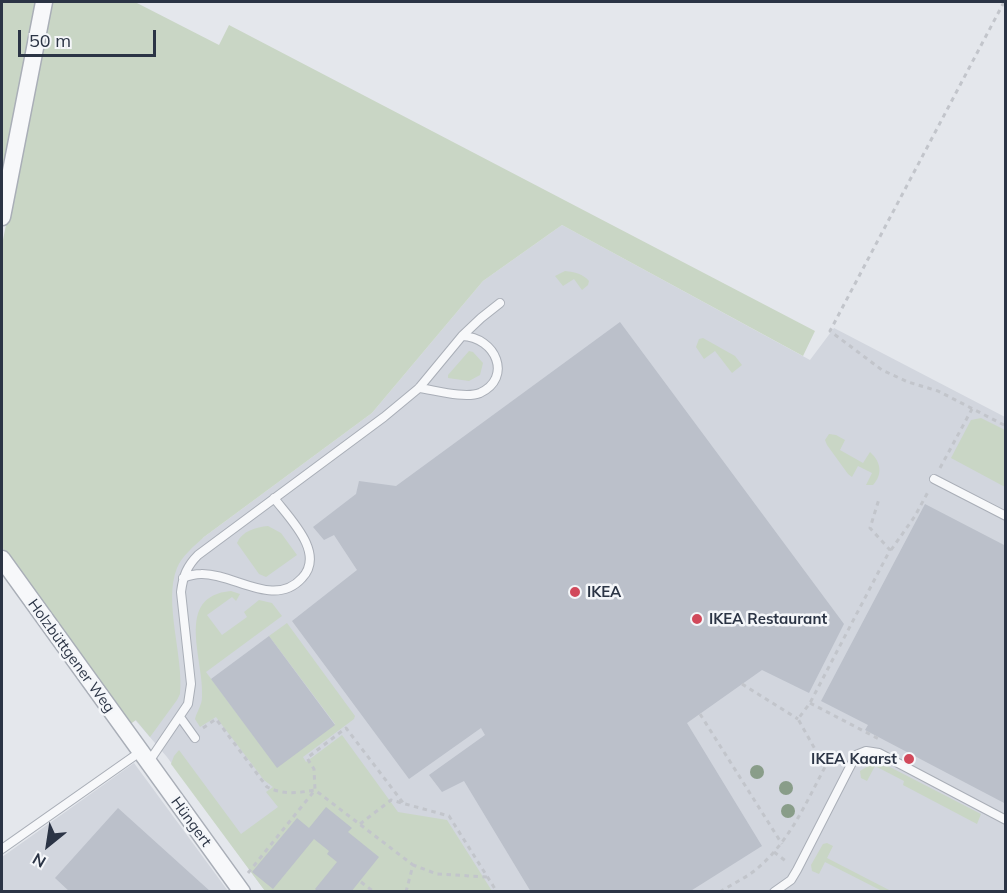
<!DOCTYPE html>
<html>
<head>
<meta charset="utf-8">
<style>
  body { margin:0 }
  #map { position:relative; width:1007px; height:893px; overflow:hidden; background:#e4e7ec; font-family:Mulish,sans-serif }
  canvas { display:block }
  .frame { position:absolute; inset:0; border:3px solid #2b3445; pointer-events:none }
  .north { position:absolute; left:18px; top:815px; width:60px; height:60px; -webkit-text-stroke:4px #f4f6f9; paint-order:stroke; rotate:210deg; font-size:16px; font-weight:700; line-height:24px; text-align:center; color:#2b3445 }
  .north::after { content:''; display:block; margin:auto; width:21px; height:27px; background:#2b3445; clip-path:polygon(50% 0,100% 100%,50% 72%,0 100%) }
  .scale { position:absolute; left:18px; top:30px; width:138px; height:27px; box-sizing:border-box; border:3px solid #2b3445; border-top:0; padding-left:8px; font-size:18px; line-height:21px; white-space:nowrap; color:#2b3445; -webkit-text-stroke:4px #f4f6f9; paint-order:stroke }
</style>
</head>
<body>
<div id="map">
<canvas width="1007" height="893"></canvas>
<div class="frame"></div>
<div class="north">N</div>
<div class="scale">50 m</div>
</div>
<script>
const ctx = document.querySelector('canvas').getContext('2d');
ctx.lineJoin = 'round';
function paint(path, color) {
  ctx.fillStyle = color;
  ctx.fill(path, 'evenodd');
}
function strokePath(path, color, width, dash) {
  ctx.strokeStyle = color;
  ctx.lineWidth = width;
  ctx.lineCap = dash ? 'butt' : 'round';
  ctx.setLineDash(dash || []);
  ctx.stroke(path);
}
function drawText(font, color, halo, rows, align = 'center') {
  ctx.font = font + ' Mulish,sans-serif';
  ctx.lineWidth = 5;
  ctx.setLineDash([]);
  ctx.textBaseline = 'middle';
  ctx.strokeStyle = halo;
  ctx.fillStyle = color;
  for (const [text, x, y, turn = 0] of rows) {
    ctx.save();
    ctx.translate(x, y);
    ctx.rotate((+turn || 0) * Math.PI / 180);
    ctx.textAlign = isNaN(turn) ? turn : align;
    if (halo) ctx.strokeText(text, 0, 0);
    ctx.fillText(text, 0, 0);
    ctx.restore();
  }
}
paint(new Path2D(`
  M 562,225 L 810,360 L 834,328 L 1005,417 L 1005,891 L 265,891 L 167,757 L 63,636 L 204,537 L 372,413 L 483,281 Z
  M 134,763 L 228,891 L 2,891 L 2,857 Z`), '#d2d6de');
paint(new Path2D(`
  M 2,2 L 37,2 L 2,183 Z
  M 50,2 L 135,2 L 219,45 L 229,25 L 815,331 L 803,356 L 562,225 L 483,281 L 372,413 L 204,537 C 194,546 182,556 177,568 C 163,602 184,657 180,694 L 177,700 L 150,737 L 136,720 L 129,725 L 63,636 L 2,547 L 2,245 Z
  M 565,271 C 575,272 583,274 589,281 L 588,285 L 582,290 L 574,279 L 563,286 L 555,276 Z
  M 703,338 L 735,356 L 742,365 L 732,373 L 715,351 L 704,359 L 696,347 L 699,339 Z
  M 469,351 L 473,352 L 483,363 L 480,375 L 469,381 L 448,378 L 448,375 Z
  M 981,418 L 1005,430 L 1005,487 L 951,458 L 971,420 Z
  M 829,434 L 836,435 L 845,440 L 840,450 L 863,463 L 870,452 C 881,462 883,474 873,485 L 866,485 L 872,473 L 858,466 L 852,477 L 848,474 L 827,445 L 825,440 Z
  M 268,526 L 281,533 L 297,555 L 266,577 L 259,574 L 237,543 C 242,531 256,527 268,526 Z
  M 231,591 L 240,594 L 236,601 L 232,597 L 207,615 L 222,635 L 247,617 L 244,612 L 259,600 L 272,603 L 282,616 L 206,672 L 277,767 L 335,724 L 269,636 L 287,623 L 355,716 L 354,719 L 303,757 L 306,762 L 342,735 L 398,812 L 447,820 L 492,891 L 265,891 L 171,764 L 174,756 L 179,750 L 241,834 L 278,807 L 266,792 L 273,787 L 264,780 L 216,717 L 200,727 L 195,719 C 197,711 202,705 202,697 C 205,661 173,596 231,591 Z
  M 878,764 L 886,765 L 981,814 L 977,824 L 903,785 L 904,781 L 875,766 L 867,781 L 861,778 L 860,771 L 870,765 Z
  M 827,843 L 833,846 L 827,858 L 891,891 L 882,891 L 825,862 L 819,874 L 812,871 L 811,865 L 823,844 Z`), '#c9d6c5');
paint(new Path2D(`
  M 620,322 L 844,624 L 809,693 L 762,670 L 687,723 L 762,846 L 689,892 L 531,892 L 464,781 L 442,792 L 429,775 L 485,735 L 481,728 L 409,779 L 292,621 L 357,570 L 334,535 L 324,540 L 313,527 L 356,494 L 359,481 L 396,486 Z
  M 925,504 L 1006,546 L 1006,804 L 865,730 L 868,725 L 821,701 Z
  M 269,636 L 335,725 L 277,768 L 211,679 Z
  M 326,807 L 352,828 L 348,832 L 379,857 L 351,892 L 318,892 L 315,889 L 337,862 L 327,854 L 329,851 L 314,839 L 273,889 L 252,872 L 297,818 L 309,828 Z
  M 118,808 L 211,892 L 70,892 L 55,878 Z`), '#bbc0ca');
const lane = new Path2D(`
  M 462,336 L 481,318 L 500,303
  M 934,479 L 1006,516
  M 183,578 C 188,576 195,574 201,574 C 234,573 274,609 302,578 C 326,553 289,518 274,498
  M 180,717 L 195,738
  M 148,763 L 188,704 L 191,684 L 181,592 C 183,576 187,566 198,555 L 384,417 L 419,388 L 462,336 C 496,337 513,378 480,393 C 465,399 434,390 419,388
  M 2,849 L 140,752
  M 774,892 L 791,880 L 797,870 L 856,755 L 866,751 L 879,753 L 1006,820`);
const street = new Path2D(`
  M 2,217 L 44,2
  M 2,559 L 242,892`);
strokePath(lane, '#a9aeb7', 10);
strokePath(street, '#a9aeb7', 19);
strokePath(new Path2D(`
  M 1004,2 L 830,331 L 882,370 L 908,382 L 938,391 L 1006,426
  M 940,468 L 972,409
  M 891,550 L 915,516 L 929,490
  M 742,684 L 798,719
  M 810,703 L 879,739
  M 700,714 L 782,844
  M 203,728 L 216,719 L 267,787 C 284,795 297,793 315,790 L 413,865
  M 360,824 L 391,800 L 449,816 L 497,892
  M 774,852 L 787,862
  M 248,873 L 315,790 L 314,769 L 307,758 L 346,728 L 404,804
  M 361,882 L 374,892
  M 406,892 L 413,865 L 437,874 L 488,877
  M 720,892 C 732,884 748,877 759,867 C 790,840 806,803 825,767 L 798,719 L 810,703 L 890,550 L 870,528 L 879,499`), '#c2c5cb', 3, [4.5, 4.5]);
strokePath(lane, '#f7f8fa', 8);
strokePath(street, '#f7f8fa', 16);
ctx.fillStyle = '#899d89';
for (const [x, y] of [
  [757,772],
  [786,788],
  [788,811]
]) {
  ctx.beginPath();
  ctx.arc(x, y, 7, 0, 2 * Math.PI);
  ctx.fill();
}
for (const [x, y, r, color] of [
  [575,592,6,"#d1495b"],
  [697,619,6,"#d1495b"],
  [909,759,6,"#d1495b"]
]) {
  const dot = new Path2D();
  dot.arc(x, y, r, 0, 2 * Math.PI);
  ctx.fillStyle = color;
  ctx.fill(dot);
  strokePath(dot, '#f4f6f9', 2);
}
drawText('bold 15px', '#2b3445', '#f4f6f9', [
  ["IKEA",587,592],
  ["IKEA Restaurant",709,619],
  ["IKEA Kaarst",897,759,"right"]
], 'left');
drawText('15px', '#2b3445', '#f4f6f9', [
  ["Holzbüttgener Weg",71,656,54],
  ["Hüngert",191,822,54]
]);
</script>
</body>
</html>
